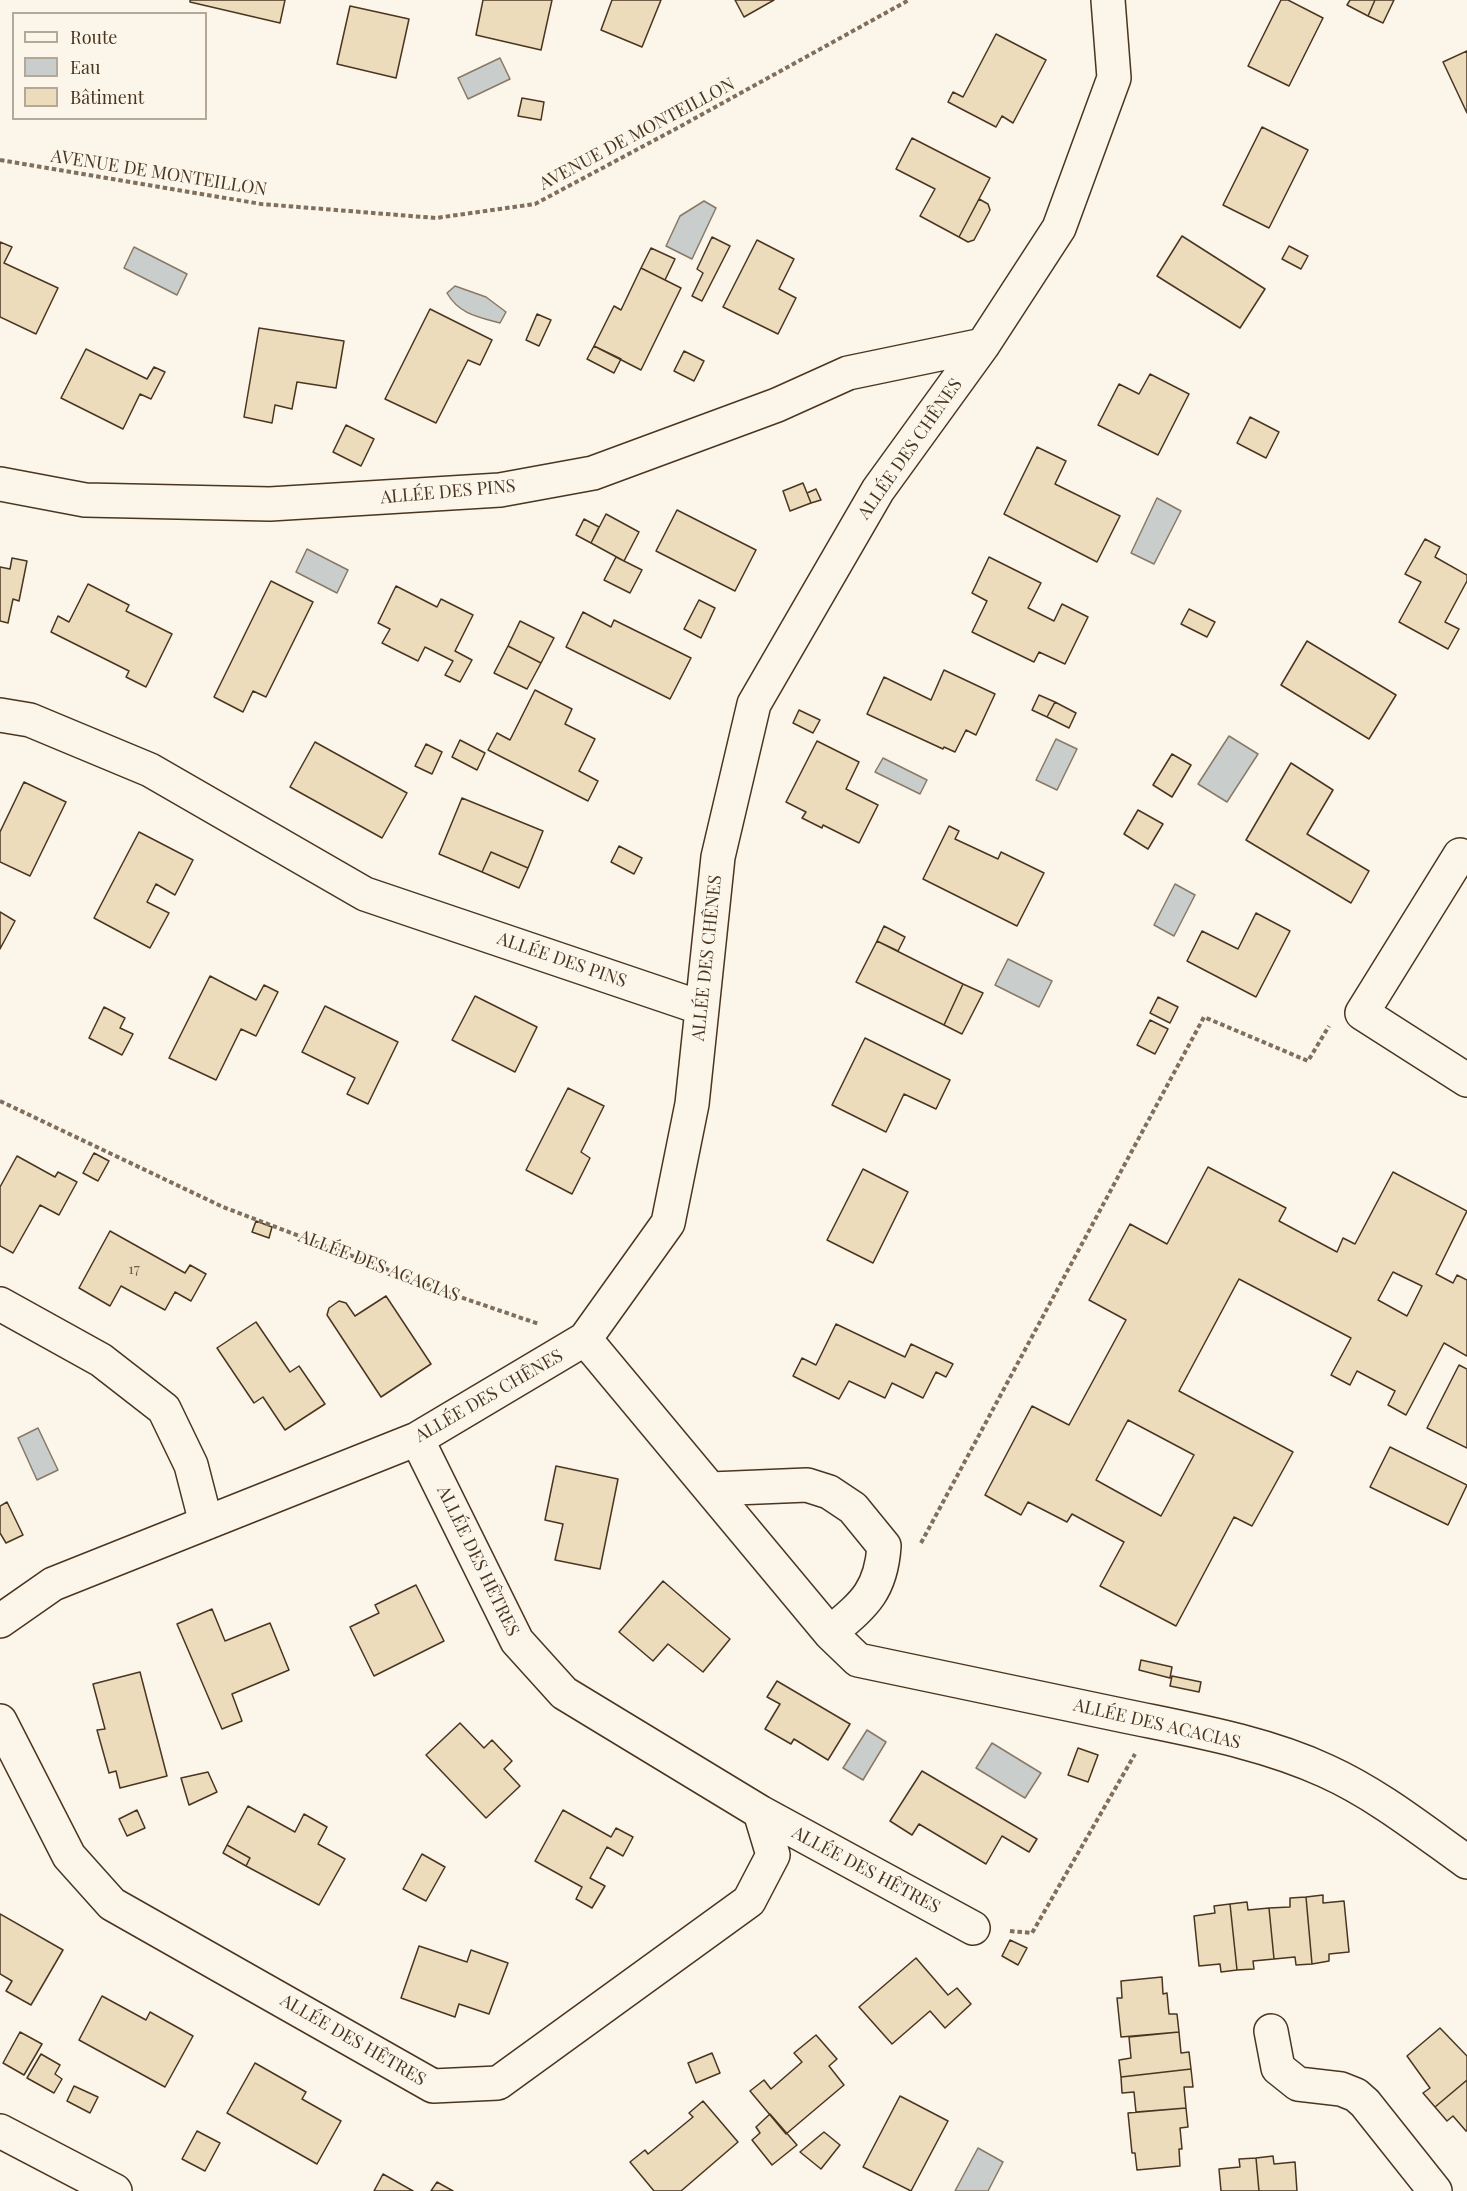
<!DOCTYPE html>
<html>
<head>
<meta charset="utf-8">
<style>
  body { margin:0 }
  #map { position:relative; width:1467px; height:2191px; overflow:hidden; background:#fbf6e9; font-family:"Playfair Display",serif }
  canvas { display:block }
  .legend { position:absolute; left:12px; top:12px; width:195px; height:108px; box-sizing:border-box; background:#fbf6e9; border:2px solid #b4a999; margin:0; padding:8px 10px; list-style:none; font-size:18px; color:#4a3520 }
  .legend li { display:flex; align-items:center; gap:12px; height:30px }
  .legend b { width:30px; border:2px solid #b4a999 }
</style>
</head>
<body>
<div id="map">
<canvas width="1467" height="2191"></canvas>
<ul class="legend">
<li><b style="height:8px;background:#fbf6e9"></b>Route</li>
<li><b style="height:16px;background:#c9cecd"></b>Eau</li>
<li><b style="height:16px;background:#ecdcbc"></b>Bâtiment</li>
</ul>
</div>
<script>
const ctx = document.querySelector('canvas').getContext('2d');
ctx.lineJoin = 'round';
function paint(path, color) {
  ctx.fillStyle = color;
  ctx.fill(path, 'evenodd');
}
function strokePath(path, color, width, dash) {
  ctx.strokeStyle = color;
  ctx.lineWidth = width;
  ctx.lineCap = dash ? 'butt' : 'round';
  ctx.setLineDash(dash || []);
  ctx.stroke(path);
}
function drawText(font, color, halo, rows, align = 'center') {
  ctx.font = font + ' "Playfair Display",serif';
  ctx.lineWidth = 4.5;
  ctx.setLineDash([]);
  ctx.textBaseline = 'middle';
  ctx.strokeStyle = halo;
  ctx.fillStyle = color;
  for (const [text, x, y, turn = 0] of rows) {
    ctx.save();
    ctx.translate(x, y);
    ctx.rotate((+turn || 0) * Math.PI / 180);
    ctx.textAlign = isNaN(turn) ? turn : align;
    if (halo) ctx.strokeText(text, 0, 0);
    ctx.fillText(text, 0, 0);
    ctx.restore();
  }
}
const water = new Path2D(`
  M 500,58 L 510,79 L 468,99 L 458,78 Z
  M 704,201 L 716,208 L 692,259 L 666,246 L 680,216 Z
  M 134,247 L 187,274 L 177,295 L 124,268 Z
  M 455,286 L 486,297 L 506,312 L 500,323 C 478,317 459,314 447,293 Z
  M 1157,498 L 1181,511 L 1154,564 L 1131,553 Z
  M 307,549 L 348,570 L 337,593 L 296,572 Z
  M 1229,736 L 1258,754 L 1227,802 L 1198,784 Z
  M 1056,739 L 1077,749 L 1057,790 L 1036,780 Z
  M 883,758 L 927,780 L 920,794 L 875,772 Z
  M 1175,884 L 1195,895 L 1174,936 L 1154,925 Z
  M 1008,959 L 1052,981 L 1039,1007 L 995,985 Z
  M 38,1428 L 58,1470 L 37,1480 L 18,1438 Z
  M 867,1730 L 886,1742 L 863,1780 L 843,1768 Z
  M 992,1743 L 1041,1773 L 1025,1798 L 976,1768 Z
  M 978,2148 L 1003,2162 L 988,2191 L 955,2191 Z`);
paint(water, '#c9cecd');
strokePath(water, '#887966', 1.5);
const building = new Path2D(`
  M 190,0 L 285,0 L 280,23 L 190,2 Z
  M 483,0 L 552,0 L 541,50 L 476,35 Z
  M 612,0 L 661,0 L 642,47 L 601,30 Z
  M 735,0 L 774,0 L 744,17 Z
  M 1281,0 L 1288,0 L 1323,18 L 1289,86 L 1248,66 Z
  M 1350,0 L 1375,0 L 1368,16 L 1347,5 Z
  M 1375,0 L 1394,0 L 1383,23 L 1368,16 Z
  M 350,6 L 409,19 L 396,78 L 337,64 Z
  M 996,34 L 1046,60 L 1013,123 L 1002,116 L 996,127 L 948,102 L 953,92 L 963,97 Z
  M 1467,51 L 1467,113 L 1443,62 Z
  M 522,98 L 544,102 L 541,120 L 518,116 Z
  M 1262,127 L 1308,150 L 1269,228 L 1223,205 Z
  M 912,138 L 990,178 L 959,237 L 920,216 L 935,189 L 896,169 Z
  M 979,199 L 988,204 L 990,210 L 974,240 L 968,242 L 959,237 Z
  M 1182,236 L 1265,289 L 1240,328 L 1157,276 Z
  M 712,237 L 730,246 L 702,301 L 692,296 L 703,273 L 697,269 Z
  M 757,240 L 794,259 L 779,289 L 796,298 L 778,334 L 723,307 Z
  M 0,242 L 12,247 L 4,263 L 58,288 L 36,334 L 0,317 Z
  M 1289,246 L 1308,256 L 1301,269 L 1282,259 Z
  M 651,248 L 675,259 L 665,280 L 641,268 Z
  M 641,268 L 681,288 L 641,370 L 594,346 L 614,306 L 621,310 Z
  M 430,309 L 492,340 L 480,365 L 468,360 L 436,423 L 385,399 Z
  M 537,314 L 551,320 L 539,346 L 526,340 Z
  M 259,328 L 344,341 L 336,388 L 297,382 L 292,409 L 275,405 L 272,423 L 244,417 Z
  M 594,346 L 621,359 L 614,373 L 587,359 Z
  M 86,349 L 147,379 L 154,367 L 165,372 L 151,399 L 140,394 L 123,429 L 61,398 Z
  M 684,351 L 704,361 L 694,381 L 674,371 Z
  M 1150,374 L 1189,394 L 1158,455 L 1098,425 L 1119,384 L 1139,394 Z
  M 1250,417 L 1279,432 L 1266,458 L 1237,443 Z
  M 346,425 L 374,439 L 361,466 L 333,452 Z
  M 1037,447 L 1066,461 L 1055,484 L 1120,516 L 1097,562 L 1004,514 Z
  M 803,483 L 811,503 L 790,511 L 783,491 Z
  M 816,489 L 821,500 L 811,503 L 807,493 Z
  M 677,510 L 756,550 L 735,591 L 656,551 Z
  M 606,514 L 639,532 L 624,561 L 591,543 Z
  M 584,519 L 599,527 L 591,543 L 576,535 Z
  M 1425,539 L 1440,547 L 1435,557 L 1467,575 L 1467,581 L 1445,622 L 1459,629 L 1448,649 L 1399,622 L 1421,582 L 1405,574 Z
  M 616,557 L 642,570 L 630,593 L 604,580 Z
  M 989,557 L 1041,583 L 1028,608 L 1054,621 L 1062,604 L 1088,617 L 1065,664 L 1039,652 L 1034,662 L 972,632 L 987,601 L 972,593 Z
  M 12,558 L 27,561 L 19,601 L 13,599 L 8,623 L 0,621 L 0,567 L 10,569 Z
  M 271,581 L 313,602 L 266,697 L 253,691 L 243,712 L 214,697 Z
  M 88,584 L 129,605 L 126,611 L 172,634 L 146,687 L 126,677 L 129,671 L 51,632 L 58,616 L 69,622 Z
  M 396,586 L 437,607 L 441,599 L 473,615 L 455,651 L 472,660 L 460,682 L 445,675 L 453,661 L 425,647 L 418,661 L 382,643 L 390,629 L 378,623 Z
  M 699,600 L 715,608 L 701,638 L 684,629 Z
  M 1189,609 L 1215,622 L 1207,637 L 1181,624 Z
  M 583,612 L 611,627 L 614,620 L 691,658 L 670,699 L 566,647 Z
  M 520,621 L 554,638 L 541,663 L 508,646 Z
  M 1307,641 L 1396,695 L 1369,739 L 1281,685 Z
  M 508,646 L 541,663 L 527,689 L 494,673 Z
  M 944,670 L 995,694 L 976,735 L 966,730 L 955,752 L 944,747 L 943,749 L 867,714 L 884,677 L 931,700 Z
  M 535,690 L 572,709 L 565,724 L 595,739 L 579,771 L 598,781 L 588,801 L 488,750 L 497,733 L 510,740 Z
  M 1039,695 L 1055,702 L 1047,717 L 1032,710 Z
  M 1055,702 L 1076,713 L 1069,728 L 1047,717 Z
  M 799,710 L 820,720 L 813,733 L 793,723 Z
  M 460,740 L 485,753 L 477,770 L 452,757 Z
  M 817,741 L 859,762 L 846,789 L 878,805 L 859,843 L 823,825 L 822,828 L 802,818 L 806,812 L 786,802 Z
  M 315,742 L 407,793 L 382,838 L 290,787 Z
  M 426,744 L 442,752 L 432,774 L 415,766 Z
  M 1172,754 L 1191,765 L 1172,797 L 1153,785 Z
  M 1291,763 L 1333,790 L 1307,834 L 1369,871 L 1351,903 L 1246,840 Z
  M 24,782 L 66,802 L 30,876 L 0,862 L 0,832 Z
  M 462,798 L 543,831 L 528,868 L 491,852 L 482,872 L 439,854 Z
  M 1138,810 L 1163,824 L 1148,849 L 1124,834 Z
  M 949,826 L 959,831 L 955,839 L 998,859 L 1001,852 L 1044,873 L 1017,926 L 923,879 Z
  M 139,832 L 193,860 L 175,895 L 156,884 L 147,902 L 169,913 L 150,948 L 94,918 Z
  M 619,846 L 642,858 L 634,874 L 611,862 Z
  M 491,852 L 528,868 L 519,888 L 482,872 Z
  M 0,912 L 15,921 L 0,949 Z
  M 1256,913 L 1290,931 L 1256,997 L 1187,961 L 1202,931 L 1238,949 Z
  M 884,926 L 905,937 L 898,951 L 877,941 Z
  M 877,941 L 963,984 L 944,1025 L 856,982 Z
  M 210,976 L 256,1000 L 264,985 L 278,992 L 256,1036 L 241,1029 L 216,1080 L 169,1058 Z
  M 963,984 L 983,993 L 962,1034 L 944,1025 Z
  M 475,996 L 537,1027 L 515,1072 L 452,1040 Z
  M 1158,997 L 1178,1007 L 1170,1023 L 1150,1013 Z
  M 325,1006 L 398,1042 L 368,1104 L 347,1094 L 355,1078 L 302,1052 Z
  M 104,1007 L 125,1018 L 120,1028 L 133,1034 L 122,1055 L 89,1038 Z
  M 1150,1020 L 1168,1029 L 1155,1054 L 1137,1045 Z
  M 865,1038 L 950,1080 L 936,1109 L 904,1094 L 886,1132 L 832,1105 Z
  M 568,1088 L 604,1106 L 581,1152 L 590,1158 L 572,1194 L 526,1170 Z
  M 94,1153 L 109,1161 L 98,1181 L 83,1173 Z
  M 17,1156 L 55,1177 L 58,1172 L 77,1182 L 59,1215 L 40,1205 L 13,1253 L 0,1246 L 0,1187 Z
  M 1208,1167 L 1286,1208 L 1279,1221 L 1337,1252 L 1343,1238 L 1355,1244 L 1393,1172 L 1467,1211 L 1436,1274 L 1453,1283 L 1457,1275 L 1467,1280 L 1467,1356 L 1444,1343 L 1406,1415 L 1388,1405 L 1395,1391 L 1357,1371 L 1350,1385 L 1331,1375 L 1351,1338 L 1239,1279 L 1179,1391 L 1293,1452 L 1252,1526 L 1234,1517 L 1176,1626 L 1100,1586 L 1124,1542 L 1072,1514 L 1067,1522 L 1028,1502 L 1021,1515 L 985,1495 L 1032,1406 L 1069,1425 L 1126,1320 L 1089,1300 L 1130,1224 L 1167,1244 ZM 1393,1272 L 1422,1286 L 1407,1316 L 1378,1300 ZM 1128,1420 L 1194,1455 L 1161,1516 L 1096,1480 Z
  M 863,1169 L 908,1192 L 873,1263 L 827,1240 Z
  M 256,1221 L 272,1227 L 269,1238 L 252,1232 Z
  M 110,1231 L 185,1273 L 190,1265 L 206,1274 L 191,1301 L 175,1292 L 165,1310 L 121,1286 L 110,1306 L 79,1288 Z
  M 386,1296 L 431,1364 L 381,1397 L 327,1315 L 329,1308 L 339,1301 L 346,1303 L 355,1316 Z
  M 256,1322 L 290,1372 L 299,1366 L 325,1404 L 285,1430 L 263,1397 L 254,1403 L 217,1348 Z
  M 836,1324 L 905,1357 L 911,1344 L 953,1364 L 946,1377 L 936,1372 L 923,1398 L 892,1383 L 885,1398 L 849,1381 L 839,1399 L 793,1376 L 802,1358 L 816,1365 Z
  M 1459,1365 L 1467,1369 L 1467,1448 L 1427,1428 Z
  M 1390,1447 L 1467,1485 L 1448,1525 L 1370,1487 Z
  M 556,1466 L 618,1479 L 600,1569 L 555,1560 L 563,1524 L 545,1520 Z
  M 7,1502 L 23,1535 L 6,1543 L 0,1533 L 0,1506 Z
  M 663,1581 L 730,1639 L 703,1672 L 668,1644 L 653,1661 L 619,1632 Z
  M 416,1585 L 444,1641 L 374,1676 L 350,1627 L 379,1613 L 375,1605 Z
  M 212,1609 L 225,1641 L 270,1623 L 289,1670 L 232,1694 L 242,1721 L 222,1729 L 177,1624 Z
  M 1141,1660 L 1172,1667 L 1170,1678 L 1139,1670 Z
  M 140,1672 L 167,1776 L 120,1788 L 116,1771 L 109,1773 L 97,1730 L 105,1729 L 93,1684 Z
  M 1172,1676 L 1201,1682 L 1199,1692 L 1170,1686 Z
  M 777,1681 L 850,1724 L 828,1760 L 794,1739 L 791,1744 L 765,1729 L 780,1704 L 767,1697 Z
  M 460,1723 L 484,1748 L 492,1740 L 512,1761 L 504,1769 L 520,1786 L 486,1818 L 426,1755 Z
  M 1078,1748 L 1098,1755 L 1088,1782 L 1068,1775 Z
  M 922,1771 L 1037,1839 L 1029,1852 L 1002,1836 L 986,1864 L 919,1824 L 912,1835 L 890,1821 Z
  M 208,1772 L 217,1792 L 189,1805 L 181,1778 Z
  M 248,1806 L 295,1832 L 304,1814 L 327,1827 L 318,1844 L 345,1859 L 319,1905 L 246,1866 L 250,1858 L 227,1845 Z
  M 137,1810 L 145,1828 L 127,1836 L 119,1819 Z
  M 563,1810 L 611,1837 L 616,1828 L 633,1837 L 623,1856 L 607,1847 L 590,1878 L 605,1886 L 592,1908 L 576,1899 L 582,1887 L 535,1861 Z
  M 227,1845 L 250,1858 L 246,1866 L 223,1853 Z
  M 422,1854 L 445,1867 L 426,1901 L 403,1889 Z
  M 1323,1895 L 1323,1903 L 1344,1901 L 1349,1952 L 1329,1954 L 1329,1961 L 1312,1964 L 1306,1897 Z
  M 1306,1897 L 1312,1964 L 1296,1965 L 1295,1957 L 1274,1959 L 1269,1908 L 1290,1907 L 1290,1898 Z
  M 1247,1902 L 1248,1910 L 1269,1908 L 1274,1959 L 1253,1961 L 1254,1969 L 1237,1970 L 1230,1904 Z
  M 1230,1904 L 1237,1970 L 1221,1972 L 1220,1964 L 1199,1966 L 1194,1916 L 1215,1913 L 1214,1906 Z
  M 0,1914 L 63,1950 L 31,2005 L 6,1991 L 12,1981 L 0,1974 Z
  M 1010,1940 L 1027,1948 L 1018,1965 L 1002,1956 Z
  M 419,1946 L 467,1962 L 471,1950 L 508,1963 L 489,2014 L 459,2004 L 455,2017 L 401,1998 Z
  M 916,1958 L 948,1995 L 957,1988 L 971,2004 L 945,2028 L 930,2011 L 892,2044 L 859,2007 Z
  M 1162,1977 L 1163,1994 L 1167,1993 L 1169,2014 L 1177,2014 L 1179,2032 L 1121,2037 L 1117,1998 L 1122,1998 L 1121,1981 Z
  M 102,1996 L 146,2020 L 150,2012 L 193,2036 L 165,2087 L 79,2040 Z
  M 1440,2028 L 1467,2056 L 1467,2080 L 1435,2107 L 1423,2093 L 1430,2088 L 1407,2056 Z
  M 20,2032 L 42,2044 L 24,2075 L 3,2063 Z
  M 1179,2032 L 1181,2053 L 1189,2052 L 1191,2069 L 1121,2077 L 1119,2060 L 1131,2058 L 1129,2037 Z
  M 816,2035 L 837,2059 L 829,2066 L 844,2085 L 786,2134 L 750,2091 L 764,2080 L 771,2089 L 802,2062 L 794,2053 Z
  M 712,2053 L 720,2073 L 696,2083 L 688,2063 Z
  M 41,2054 L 60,2065 L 55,2074 L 62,2079 L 54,2093 L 27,2078 Z
  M 255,2063 L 306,2092 L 302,2099 L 341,2121 L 317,2164 L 227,2113 Z
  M 1191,2069 L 1193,2087 L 1184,2087 L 1186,2108 L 1136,2112 L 1134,2092 L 1122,2093 L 1121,2077 Z
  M 1467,2080 L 1467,2131 L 1466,2131 L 1453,2116 L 1447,2121 L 1435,2107 Z
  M 74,2086 L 98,2097 L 90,2113 L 67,2101 Z
  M 900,2096 L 948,2121 L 911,2191 L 863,2167 Z
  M 703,2101 L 738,2142 L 681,2191 L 654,2191 L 630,2162 L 645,2150 L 648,2154 L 693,2117 L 689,2113 Z
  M 1186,2108 L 1188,2127 L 1180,2128 L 1182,2149 L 1179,2149 L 1180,2166 L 1137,2170 L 1135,2153 L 1132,2153 L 1128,2113 Z
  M 770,2114 L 797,2145 L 772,2165 L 752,2140 L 760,2133 L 756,2127 Z
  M 197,2131 L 220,2143 L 205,2171 L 182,2159 Z
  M 824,2132 L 840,2145 L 821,2169 L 800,2152 Z
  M 1273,2156 L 1274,2164 L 1295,2162 L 1297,2191 L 1259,2191 L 1256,2158 Z
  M 1256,2158 L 1259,2191 L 1221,2191 L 1219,2169 L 1240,2167 L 1239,2159 Z
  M 383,2174 L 413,2191 L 374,2191 Z
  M 437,2182 L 453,2191 L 431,2191 Z`);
paint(building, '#ecdcbc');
strokePath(building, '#4a3520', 1.5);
const minor = new Path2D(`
  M 0,484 L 85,500 L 270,504 L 500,490 L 593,473 L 777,405 L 848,373 L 983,345
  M 0,715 L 30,720 L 150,770 L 365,894 L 702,1008
  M 1460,855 L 1362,1013 L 1467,1080
  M 0,1304 L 101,1360 L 164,1409 L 191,1465 L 206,1523
  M 585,1339 L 830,1633 L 858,1660 C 947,1679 1036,1697 1125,1716 C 1192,1730 1263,1742 1326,1771 C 1377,1794 1422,1830 1467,1862
  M 711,1489 L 807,1485 L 829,1492 L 853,1508 L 884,1546 C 881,1592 863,1605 830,1633
  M 0,1621 L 53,1584 L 417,1439 L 585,1339 L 668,1223 L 692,1104 L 718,857 L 754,704 L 878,490 L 983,345 L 1059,228 L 1114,78 L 1108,0
  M 0,1721 L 69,1856 L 112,1904 L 433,2086 L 498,2083 L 749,1901 L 773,1855 L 760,1812 L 564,1693 L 517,1641 L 417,1439
  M 760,1812 L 973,1928
  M 1271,2031 L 1278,2068 L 1298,2084 L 1341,2089 L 1356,2095 L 1365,2103 L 1435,2191`);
const major = new Path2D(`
  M 0,2131 L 115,2191`);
strokePath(minor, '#4a3520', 36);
strokePath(major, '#4a3520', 36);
strokePath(new Path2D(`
  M 0,160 L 261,204 L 436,218 L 535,204 L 681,126 L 909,0
  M 0,1101 L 223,1207 L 460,1297 L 539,1324
  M 921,1543 L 1204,1017 L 1308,1061 L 1329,1026
  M 1010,1931 L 1032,1933 L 1135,1754`), '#7f6f5c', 4, [4.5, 3]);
strokePath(minor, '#fbf6e9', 33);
strokePath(major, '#fbf6e9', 33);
drawText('15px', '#725f47', null, [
  ["17",134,1269]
]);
drawText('18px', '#4a3520', '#fbf6e9', [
  ["AVENUE DE MONTEILLON",637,134,-28],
  ["AVENUE DE MONTEILLON",159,173,9],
  ["ALLÉE DES CHÊNES",910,449,-55],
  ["ALLÉE DES PINS",448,492,-5],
  ["ALLÉE DES CHÊNES",707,958,-84],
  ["ALLÉE DES PINS",562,960,19],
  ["ALLÉE DES ACACIAS",379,1266,21],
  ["ALLÉE DES CHÊNES",489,1396,-30],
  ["ALLÉE DES HÊTRES",478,1561,64],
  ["ALLÉE DES ACACIAS",1157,1724,13],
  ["ALLÉE DES HÊTRES",866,1870,28],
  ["ALLÉE DES HÊTRES",353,2040,30]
]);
</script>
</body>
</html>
